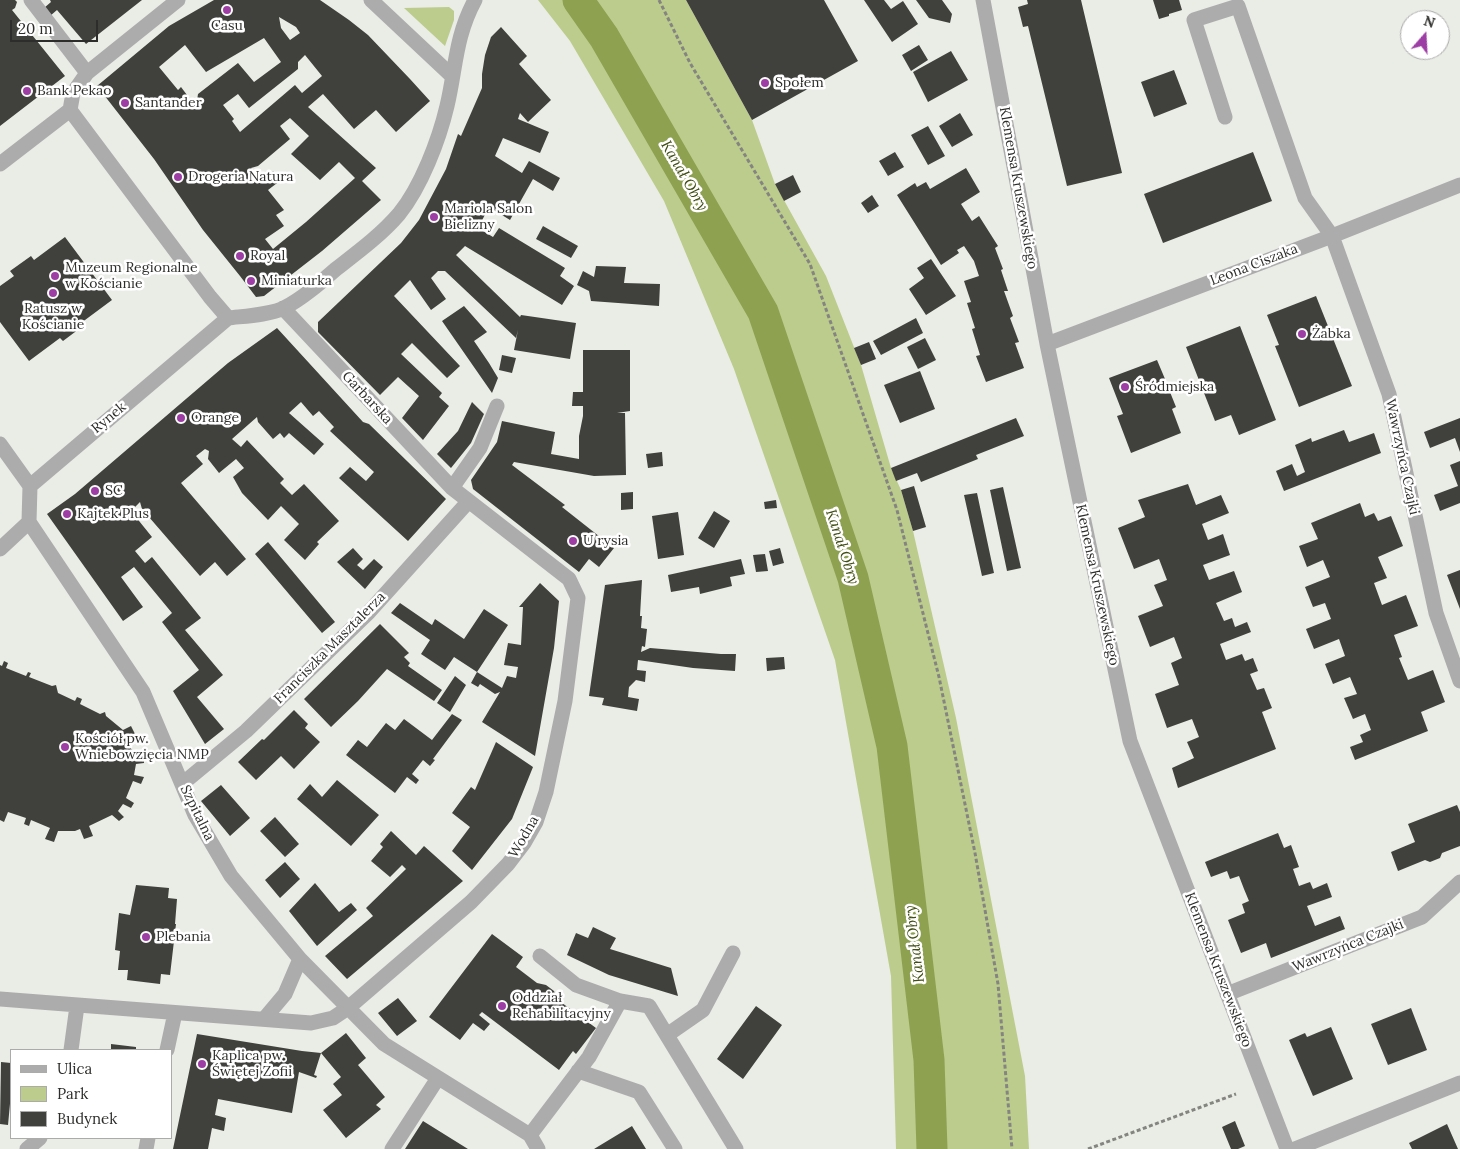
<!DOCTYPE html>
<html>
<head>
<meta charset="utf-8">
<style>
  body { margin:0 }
  #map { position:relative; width:1460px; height:1149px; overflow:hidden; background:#eaece6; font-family:Lora,serif }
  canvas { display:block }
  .legend { position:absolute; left:10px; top:1049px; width:162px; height:90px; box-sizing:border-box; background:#fff; border:1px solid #ababaa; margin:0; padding:6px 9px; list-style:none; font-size:15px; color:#2d2d2b }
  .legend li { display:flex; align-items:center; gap:10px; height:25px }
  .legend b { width:25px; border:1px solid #ababaa }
  .north { position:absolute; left:1400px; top:10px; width:50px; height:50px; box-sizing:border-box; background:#fff; border:1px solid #ababaa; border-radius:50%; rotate:19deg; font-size:14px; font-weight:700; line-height:20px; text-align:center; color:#2d2d2b }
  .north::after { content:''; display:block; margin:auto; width:18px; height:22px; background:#9d3ea5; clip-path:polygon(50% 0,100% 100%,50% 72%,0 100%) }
  .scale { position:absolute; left:10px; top:20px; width:88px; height:22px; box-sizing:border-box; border:2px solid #2d2d2b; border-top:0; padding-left:6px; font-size:15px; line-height:18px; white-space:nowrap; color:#2d2d2b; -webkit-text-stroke:4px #fff; paint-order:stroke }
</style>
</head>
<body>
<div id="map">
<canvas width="1460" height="1149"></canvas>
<ul class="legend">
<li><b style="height:6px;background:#adacad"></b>Ulica</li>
<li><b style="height:14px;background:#bccc8c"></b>Park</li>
<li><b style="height:14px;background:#40413d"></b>Budynek</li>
</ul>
<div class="north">N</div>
<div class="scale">20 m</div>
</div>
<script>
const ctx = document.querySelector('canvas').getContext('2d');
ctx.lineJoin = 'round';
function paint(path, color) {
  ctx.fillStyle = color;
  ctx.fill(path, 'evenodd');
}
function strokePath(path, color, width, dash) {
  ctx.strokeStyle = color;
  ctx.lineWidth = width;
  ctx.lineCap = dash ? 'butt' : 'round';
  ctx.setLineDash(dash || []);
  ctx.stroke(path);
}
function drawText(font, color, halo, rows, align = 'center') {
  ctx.font = font + ' Lora,serif';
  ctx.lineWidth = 5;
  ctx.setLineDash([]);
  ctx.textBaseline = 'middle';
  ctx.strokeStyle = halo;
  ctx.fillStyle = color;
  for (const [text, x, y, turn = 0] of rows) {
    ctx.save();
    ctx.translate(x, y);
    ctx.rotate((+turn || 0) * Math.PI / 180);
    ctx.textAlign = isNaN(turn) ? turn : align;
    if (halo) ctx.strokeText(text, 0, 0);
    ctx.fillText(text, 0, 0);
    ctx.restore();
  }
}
paint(new Path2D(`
  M 538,0 L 686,0 L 752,120 L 775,184 L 826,276 L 861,365 L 891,468 L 901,490 L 913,531 L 956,718 L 1025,1076 L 1029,1149 L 896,1149 L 891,976 L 835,660 L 734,369 L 664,201 L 570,41 Z
  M 449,7 L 454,11 L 454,20 L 445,46 L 404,8 Z`), '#bccc8c');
strokePath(new Path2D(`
  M 578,0 L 604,37 L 763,312 L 853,578 L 892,746 L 929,1060 L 932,1149`), '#8ea151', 31);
paint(new Path2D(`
  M 0,0 L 15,0 L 17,2 L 15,8 L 12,10 L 65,76 L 0,126 Z
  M 50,0 L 142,0 L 86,44 L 57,10 L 50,16 L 44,8 L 51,2 Z
  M 214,0 L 320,0 L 349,20 L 368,35 L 410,79 L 430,101 L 396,132 L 376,110 L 354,129 L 323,94 L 308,107 L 376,168 L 362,181 L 381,200 L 322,251 L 264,296 L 256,297 L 240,276 L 203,230 L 154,159 L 97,86 L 169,26 ZM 279,17 L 296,27 L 300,33 L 290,40 L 281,28 ZM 264,38 L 281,62 L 254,82 L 238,63 L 198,94 L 196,107 L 181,87 L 178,90 L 159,67 L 185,45 L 206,72 ZM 305,55 L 322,76 L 302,93 L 295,85 L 240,132 L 232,121 L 234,119 L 223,105 L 238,94 L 249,108 L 298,69 L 298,62 ZM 290,118 L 309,136 L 291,154 L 320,180 L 339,162 L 355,178 L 306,222 L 273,249 L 265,239 L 284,226 L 276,215 L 284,210 L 268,190 L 281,180 L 273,171 L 262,182 L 251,168 L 258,166 L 290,139 L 280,126 Z
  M 686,0 L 824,0 L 858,61 L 752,120 Z
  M 864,0 L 884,0 L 891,9 L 903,1 L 918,24 L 892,42 Z
  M 916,0 L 942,0 L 952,14 L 950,23 L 929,18 Z
  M 1027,0 L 1081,0 L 1122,173 L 1067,186 L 1028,26 L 1023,27 L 1018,7 L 1028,4 Z
  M 1153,0 L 1179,0 L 1182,10 L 1169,14 L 1169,16 L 1159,19 Z
  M 501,27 L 527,56 L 519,64 L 551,100 L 528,122 L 520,113 L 518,119 L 549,132 L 540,153 L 503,138 L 495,156 L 522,173 L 529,161 L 560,178 L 553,191 L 533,179 L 510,220 L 489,207 L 478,228 L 493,237 L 499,228 L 565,268 L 560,276 L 574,286 L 562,305 L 465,246 L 456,255 L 520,317 L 521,315 L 576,323 L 570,359 L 514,350 L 518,330 L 516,338 L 445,271 L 438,271 L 431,278 L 446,299 L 431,310 L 410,280 L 394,296 L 460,366 L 447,378 L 412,343 L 401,354 L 442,393 L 439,397 L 449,406 L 423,440 L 402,418 L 419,396 L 398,377 L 380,395 L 318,332 L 318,322 L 401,243 L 419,220 L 446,169 L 458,134 L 461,136 L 482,88 L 482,74 L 485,55 L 491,37 Z
  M 919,45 L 928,60 L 911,71 L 902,55 Z
  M 951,51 L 968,80 L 928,102 L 913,72 Z
  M 1174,70 L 1187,104 L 1154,117 L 1141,82 Z
  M 960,113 L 973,135 L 952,147 L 939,126 Z
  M 928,126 L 945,156 L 928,165 L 911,135 Z
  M 895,152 L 904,167 L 888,176 L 879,161 Z
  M 1253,152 L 1272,201 L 1163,243 L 1144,194 Z
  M 966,168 L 980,192 L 961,204 L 972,221 L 979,216 L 998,246 L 995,248 L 1003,269 L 1001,270 L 1008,291 L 1004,291 L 1013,316 L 1010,318 L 1019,342 L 1015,343 L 1024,368 L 986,382 L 976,356 L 980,355 L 972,329 L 975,328 L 967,303 L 971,302 L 964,281 L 979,276 L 974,261 L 964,246 L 957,250 L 959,253 L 941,265 L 897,195 L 915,183 L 917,187 L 926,182 L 930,189 Z
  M 793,175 L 801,192 L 784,201 L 775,184 Z
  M 872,195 L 879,206 L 868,213 L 861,203 Z
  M 543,226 L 578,246 L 571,258 L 536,239 Z
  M 65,237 L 112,300 L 81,323 L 83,326 L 63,341 L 60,338 L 29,361 L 0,322 L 0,286 L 14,276 L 10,271 L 31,256 L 34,260 Z
  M 931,259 L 956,296 L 926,315 L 909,289 L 924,278 L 917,268 Z
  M 596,266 L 626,267 L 624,283 L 660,284 L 659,306 L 591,301 L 589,291 L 577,285 L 583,271 L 594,277 Z
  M 1316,296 L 1352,386 L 1299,407 L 1275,346 L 1279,345 L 1267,315 Z
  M 464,306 L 487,332 L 474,341 L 489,363 L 498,378 L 492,393 L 442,321 Z
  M 916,318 L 923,333 L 881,355 L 873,341 Z
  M 1240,326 L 1276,420 L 1239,435 L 1231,415 L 1215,421 L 1186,347 Z
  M 277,328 L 363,422 L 369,424 L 446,499 L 408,541 L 339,478 L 350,467 L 366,481 L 374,472 L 330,431 L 334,427 L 319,411 L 313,416 L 301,402 L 289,413 L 324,444 L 314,455 L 289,433 L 284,438 L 280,433 L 273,439 L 258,422 L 257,417 L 232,439 L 241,447 L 247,440 L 284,479 L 280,483 L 292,495 L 304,484 L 339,521 L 317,542 L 319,544 L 305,560 L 284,540 L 299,524 L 281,506 L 268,520 L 242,493 L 233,477 L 244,468 L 236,459 L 219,473 L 208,459 L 209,451 L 205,449 L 196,456 L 203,464 L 181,483 L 246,559 L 227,576 L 215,562 L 200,576 L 142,509 L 140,502 L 131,511 L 152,537 L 135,551 L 145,563 L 152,557 L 201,618 L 185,630 L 223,675 L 197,697 L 224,729 L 205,744 L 173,691 L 199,670 L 162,622 L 172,613 L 134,567 L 121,577 L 143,607 L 123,621 L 47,514 L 75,494 L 228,363 Z
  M 925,338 L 936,360 L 918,369 L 907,347 Z
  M 869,342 L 876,359 L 861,365 L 854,348 Z
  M 583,350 L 630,350 L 630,411 L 617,413 L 625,413 L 626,475 L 594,476 L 514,462 L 512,465 L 565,505 L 562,507 L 614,548 L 599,567 L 589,559 L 579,572 L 473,489 L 471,480 L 497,442 L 502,421 L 555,432 L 551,454 L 579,459 L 579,436 L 583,416 L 583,406 L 572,406 L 573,392 L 583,392 Z
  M 502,355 L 516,358 L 512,373 L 499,370 Z
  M 1157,360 L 1165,379 L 1161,381 L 1164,389 L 1168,387 L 1176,407 L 1172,409 L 1181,433 L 1131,453 L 1117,416 L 1123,414 L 1109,378 Z
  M 920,371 L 935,409 L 900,423 L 884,385 Z
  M 472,402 L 484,414 L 471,443 L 451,468 L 437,454 L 458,431 Z
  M 1016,418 L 1024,436 L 976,455 L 978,459 L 921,482 L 917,473 L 896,481 L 891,468 Z
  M 1460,418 L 1460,452 L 1455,438 L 1430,448 L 1424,432 Z
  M 1344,430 L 1349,442 L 1374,433 L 1381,453 L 1284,491 L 1276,471 L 1292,464 L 1297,476 L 1305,472 L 1295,445 L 1311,438 L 1312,442 Z
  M 662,452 L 663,466 L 648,468 L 646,454 Z
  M 1460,461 L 1460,503 L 1440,511 L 1434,495 L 1458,486 L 1450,465 Z
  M 1188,484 L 1196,505 L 1221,495 L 1229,513 L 1202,524 L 1208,540 L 1223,534 L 1230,555 L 1203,565 L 1209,580 L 1234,571 L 1242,592 L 1216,603 L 1224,621 L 1232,618 L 1235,627 L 1247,622 L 1251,632 L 1220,644 L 1226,660 L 1242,654 L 1245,661 L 1253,658 L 1258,671 L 1250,674 L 1257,690 L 1264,688 L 1272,708 L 1262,712 L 1276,749 L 1178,788 L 1172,768 L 1194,758 L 1187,742 L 1199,737 L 1192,719 L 1167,728 L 1155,694 L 1179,685 L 1171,663 L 1182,658 L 1174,637 L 1150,647 L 1138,616 L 1163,606 L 1154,585 L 1167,580 L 1159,559 L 1134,569 L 1118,528 L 1145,517 L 1138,500 Z
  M 914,486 L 926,527 L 913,531 L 901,490 Z
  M 1003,487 L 1021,568 L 1007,571 L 990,490 Z
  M 633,492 L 633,509 L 621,510 L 621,493 Z
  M 977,493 L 994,573 L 982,576 L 964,495 Z
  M 776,500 L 777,508 L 765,509 L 764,502 Z
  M 1360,503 L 1365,517 L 1374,513 L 1378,521 L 1391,516 L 1403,546 L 1378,557 L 1387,578 L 1374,583 L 1382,605 L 1406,595 L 1418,626 L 1394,635 L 1402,657 L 1399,658 L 1408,680 L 1433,670 L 1445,702 L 1421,712 L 1428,731 L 1355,760 L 1350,747 L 1363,742 L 1360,735 L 1371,730 L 1365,714 L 1353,719 L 1344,698 L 1357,694 L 1350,677 L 1333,684 L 1325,664 L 1345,656 L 1339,639 L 1314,649 L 1306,629 L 1331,619 L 1325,603 L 1313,607 L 1305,587 L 1330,577 L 1323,560 L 1307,567 L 1299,546 L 1318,539 L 1311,523 Z
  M 714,511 L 730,521 L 714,548 L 698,538 Z
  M 678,512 L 684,555 L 658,559 L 652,516 Z
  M 268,542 L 335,622 L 322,633 L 255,554 Z
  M 353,548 L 363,559 L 357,565 L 363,570 L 374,559 L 383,567 L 365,589 L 337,562 Z
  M 780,548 L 784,563 L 773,566 L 769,551 Z
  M 765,554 L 768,571 L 756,572 L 753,555 Z
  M 741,559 L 745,574 L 730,577 L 732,586 L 700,594 L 699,587 L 671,592 L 668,575 Z
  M 1460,570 L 1460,609 L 1447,575 Z
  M 642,580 L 640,616 L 642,616 L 641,628 L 647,629 L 645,647 L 642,646 L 641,652 L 650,648 L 721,654 L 736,654 L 735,671 L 693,668 L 638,660 L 637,670 L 646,671 L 645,682 L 636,680 L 629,687 L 628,697 L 639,699 L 637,711 L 602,705 L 604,698 L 589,696 L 605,585 Z
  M 540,583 L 559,601 L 554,648 L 535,756 L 482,722 L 500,692 L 495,694 L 480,684 L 478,687 L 471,683 L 477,672 L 454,657 L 445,670 L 421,654 L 430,640 L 391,613 L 400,603 L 432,625 L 435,619 L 464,639 L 484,609 L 508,625 L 477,672 L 502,688 L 507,676 L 516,678 L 518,667 L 504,665 L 508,643 L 521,645 L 523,607 L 519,607 Z
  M 380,624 L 409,653 L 404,657 L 410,663 L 408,666 L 442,690 L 434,701 L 387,669 L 358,701 L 331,727 L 304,699 Z
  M 784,657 L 785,669 L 767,671 L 766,658 Z
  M 4,661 L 8,663 L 6,668 L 26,676 L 28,672 L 31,673 L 29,677 L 52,686 L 56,685 L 58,693 L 75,701 L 77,697 L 82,699 L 80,704 L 100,714 L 105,712 L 106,716 L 123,730 L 131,726 L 135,734 L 127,737 L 134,757 L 144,756 L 144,763 L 136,764 L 134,775 L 144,777 L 141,784 L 133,781 L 126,798 L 134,803 L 131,808 L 123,804 L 118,811 L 124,817 L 119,821 L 112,815 L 89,826 L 93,836 L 84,839 L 80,829 L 75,831 L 58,831 L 54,842 L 45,839 L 50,828 L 31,820 L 29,826 L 24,824 L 26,818 L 8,812 L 4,822 L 0,820 L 0,665 L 2,666 Z
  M 455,676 L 466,685 L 450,712 L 437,703 Z
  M 294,710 L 308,724 L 305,728 L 320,742 L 294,769 L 281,756 L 256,780 L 238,762 L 262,739 L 264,740 Z
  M 452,714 L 462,720 L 433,759 L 435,760 L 430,766 L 423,760 L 412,774 L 419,780 L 416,784 L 407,777 L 395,793 L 346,755 L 358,740 L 367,747 L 386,723 L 395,730 L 404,719 L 432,740 Z
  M 496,742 L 533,767 L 512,819 L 472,870 L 452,851 L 470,827 L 452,813 L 471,787 L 475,790 Z
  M 337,780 L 379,815 L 351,846 L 297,799 L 310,784 L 322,797 Z
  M 221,785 L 250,818 L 230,836 L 201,801 Z
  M 1457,805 L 1460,812 L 1460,846 L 1442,853 L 1440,858 L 1430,862 L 1425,860 L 1398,871 L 1391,852 L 1415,842 L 1408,824 Z
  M 275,817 L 299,844 L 285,857 L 260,831 Z
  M 391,831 L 416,855 L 424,846 L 463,881 L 347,979 L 325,956 L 373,916 L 366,908 L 406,869 L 402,865 L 390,877 L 371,861 L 383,847 L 380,844 Z
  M 1278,833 L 1284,848 L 1291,845 L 1299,867 L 1293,869 L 1299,886 L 1310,882 L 1313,889 L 1327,883 L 1332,897 L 1307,906 L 1315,926 L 1340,916 L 1345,929 L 1271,958 L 1266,943 L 1241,953 L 1228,920 L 1245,913 L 1242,904 L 1249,901 L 1244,889 L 1239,876 L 1230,879 L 1227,871 L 1211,877 L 1205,862 Z
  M 285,862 L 300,879 L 280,898 L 265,880 Z
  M 315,883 L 339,912 L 351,903 L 357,910 L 317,946 L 289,911 Z
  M 136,885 L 169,888 L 168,898 L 177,899 L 175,924 L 176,924 L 170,975 L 161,974 L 160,984 L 127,980 L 128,970 L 118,970 L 120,951 L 115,950 L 119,913 L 130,915 Z
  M 593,927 L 616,938 L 610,949 L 671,968 L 678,996 L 609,975 L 567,955 L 576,933 L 588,938 Z
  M 492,934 L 523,957 L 516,967 L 537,983 L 546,985 L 554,991 L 558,1000 L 596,1028 L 576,1054 L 573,1051 L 559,1070 L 482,1012 L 479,1015 L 490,1024 L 484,1031 L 473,1023 L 460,1040 L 429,1017 Z
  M 398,998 L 417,1021 L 397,1036 L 378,1013 Z
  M 756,1006 L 782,1025 L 743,1079 L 717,1059 Z
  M 1411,1008 L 1427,1050 L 1388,1065 L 1371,1024 Z
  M 1331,1027 L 1353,1079 L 1313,1096 L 1289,1040 L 1305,1033 L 1307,1037 Z
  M 346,1033 L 366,1058 L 358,1065 L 385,1097 L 376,1105 L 381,1109 L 346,1138 L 323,1110 L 342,1095 L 333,1084 L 341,1077 L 321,1053 L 314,1075 L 317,1076 L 316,1078 L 299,1072 L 292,1113 L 218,1099 L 215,1115 L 226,1118 L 224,1131 L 212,1128 L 208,1149 L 173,1149 L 197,1034 L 302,1051 L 321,1053 Z
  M 111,1044 L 136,1047 L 136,1050 L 111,1050 Z
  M 1,1062 L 11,1063 L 11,1093 L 8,1125 L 0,1124 Z
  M 423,1121 L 468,1149 L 405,1149 Z
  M 1235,1121 L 1245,1146 L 1238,1149 L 1231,1149 L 1222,1127 Z
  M 1447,1124 L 1458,1149 L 1412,1149 L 1409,1143 Z
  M 632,1126 L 646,1149 L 594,1149 Z`), '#40413d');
strokePath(new Path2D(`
  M 659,0 L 690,63 L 810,264 L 897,510 L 939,677 L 975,853 L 998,984 L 1012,1149
  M 1088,1149 L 1236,1094`), '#848581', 3, [4, 2.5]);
strokePath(new Path2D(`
  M 31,0 L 87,73
  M 371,0 L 452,76
  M 983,0 L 1047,344 L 1130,741 L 1287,1149
  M 70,110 L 210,297 L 228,318
  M 1225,117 L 1194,20 L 1238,6 L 1305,198 L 1332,236 L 1389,394 L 1436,613 L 1460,681
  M 0,164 L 70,110 L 73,93 L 87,73 L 178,0
  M 1047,344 L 1332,236 L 1460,185
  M 0,444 L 30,486
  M 30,486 L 228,318 C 245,316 269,315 284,308 C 303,298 320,283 336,269 C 358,252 381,235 399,214 C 421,187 439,140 447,106 C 456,68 455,37 475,0
  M 452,488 L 480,448 L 497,406
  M 29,522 L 143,692 L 195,815 L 231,876 L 300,959 L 384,1044 L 530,1135 L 538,1149
  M 0,549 L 29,522 L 30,486
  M 182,784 L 246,731 L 369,612 L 468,502
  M 540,956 L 576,985 L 620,1001 L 649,1006 L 736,1149
  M 1227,994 L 1422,917 L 1460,882
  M 0,999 L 311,1023 L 333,1018 L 348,1008 L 471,902 L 508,864 L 524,843 L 536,822 L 546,792 L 565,701 L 578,598 L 569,579 L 452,488 L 283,308
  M 264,1019 L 285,994 L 300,959
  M 667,1035 L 703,1010 L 733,953
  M 71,1050 L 77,1006
  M 167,1050 L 175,1013
  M 578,1071 L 639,1092 L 675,1149
  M 530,1135 L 589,1057 L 620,1001
  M 27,1149 L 40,1138
  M 146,1149 L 148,1138
  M 392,1149 L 438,1078
  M 1295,1149 L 1460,1083`), '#adacad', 15);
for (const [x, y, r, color] of [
  [227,10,5,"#9d3ea5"],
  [765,83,5,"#9d3ea5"],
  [27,91,5,"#9d3ea5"],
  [125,103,5,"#9d3ea5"],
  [178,177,5,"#9d3ea5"],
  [434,217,5,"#9d3ea5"],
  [240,256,5,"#9d3ea5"],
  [55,276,5,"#9d3ea5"],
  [251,281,5,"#9d3ea5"],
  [53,293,5,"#9d3ea5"],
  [1302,334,5,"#9d3ea5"],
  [1125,387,5,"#9d3ea5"],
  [181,418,5,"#9d3ea5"],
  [95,491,5,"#9d3ea5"],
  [67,514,5,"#9d3ea5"],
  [573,541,5,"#9d3ea5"],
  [65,747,5,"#9d3ea5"],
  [146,937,5,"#9d3ea5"],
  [502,1006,5,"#9d3ea5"],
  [202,1064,5,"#9d3ea5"]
]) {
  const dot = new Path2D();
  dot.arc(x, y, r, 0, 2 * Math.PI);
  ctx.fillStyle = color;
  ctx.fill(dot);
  strokePath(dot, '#fff', 2);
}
drawText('14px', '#2d2d2b', '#fff', [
  ["Casu",227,26,"center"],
  ["Społem",775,83],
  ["Bank Pekao",37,91],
  ["Santander",135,103],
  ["Drogeria Natura",188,177],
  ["Mariola Salon",444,209],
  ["Bielizny",444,225],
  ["Royal",250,256],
  ["Muzeum Regionalne",65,268],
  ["w Kościanie",65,284],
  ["Miniaturka",261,281],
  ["Ratusz w",53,309,"center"],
  ["Kościanie",53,325,"center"],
  ["Żabka",1312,334],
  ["Śródmiejska",1135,387],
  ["Orange",191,418],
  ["SC",105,491],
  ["Kajtek Plus",77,514],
  ["U rysia",583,541],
  ["Kościół pw.",75,739],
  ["Wniebowzięcia NMP",75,755],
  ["Plebania",156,937],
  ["Oddział",512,998],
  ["Rehabilitacyjny",512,1014],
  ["Kaplica pw.",212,1056],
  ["Świętej Zofii",212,1072]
], 'left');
drawText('14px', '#2d2d2b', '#fff', [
  ["Klemensa Kruszewskiego",1018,188,80],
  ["Leona Ciszaka",1254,265,-21],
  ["Garbarska",367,398,47],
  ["Rynek",109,418,-40],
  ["Wawrzyńca Czajki",1402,457,78],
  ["Klemensa Kruszewskiego",1097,585,78],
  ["Franciszka Masztalerza",330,648,-45],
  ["Szpitalna",197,813,64],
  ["Wodna",524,837,-60],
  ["Wawrzyńca Czajki",1348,946,-22],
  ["Klemensa Kruszewskiego",1218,970,69]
]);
drawText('italic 15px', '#414d11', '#fff', [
  ["Kanał Obry",684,176,60],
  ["Kanał Obry",842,547,72],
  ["Kanał Obry",915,944,-97]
]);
</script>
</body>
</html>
